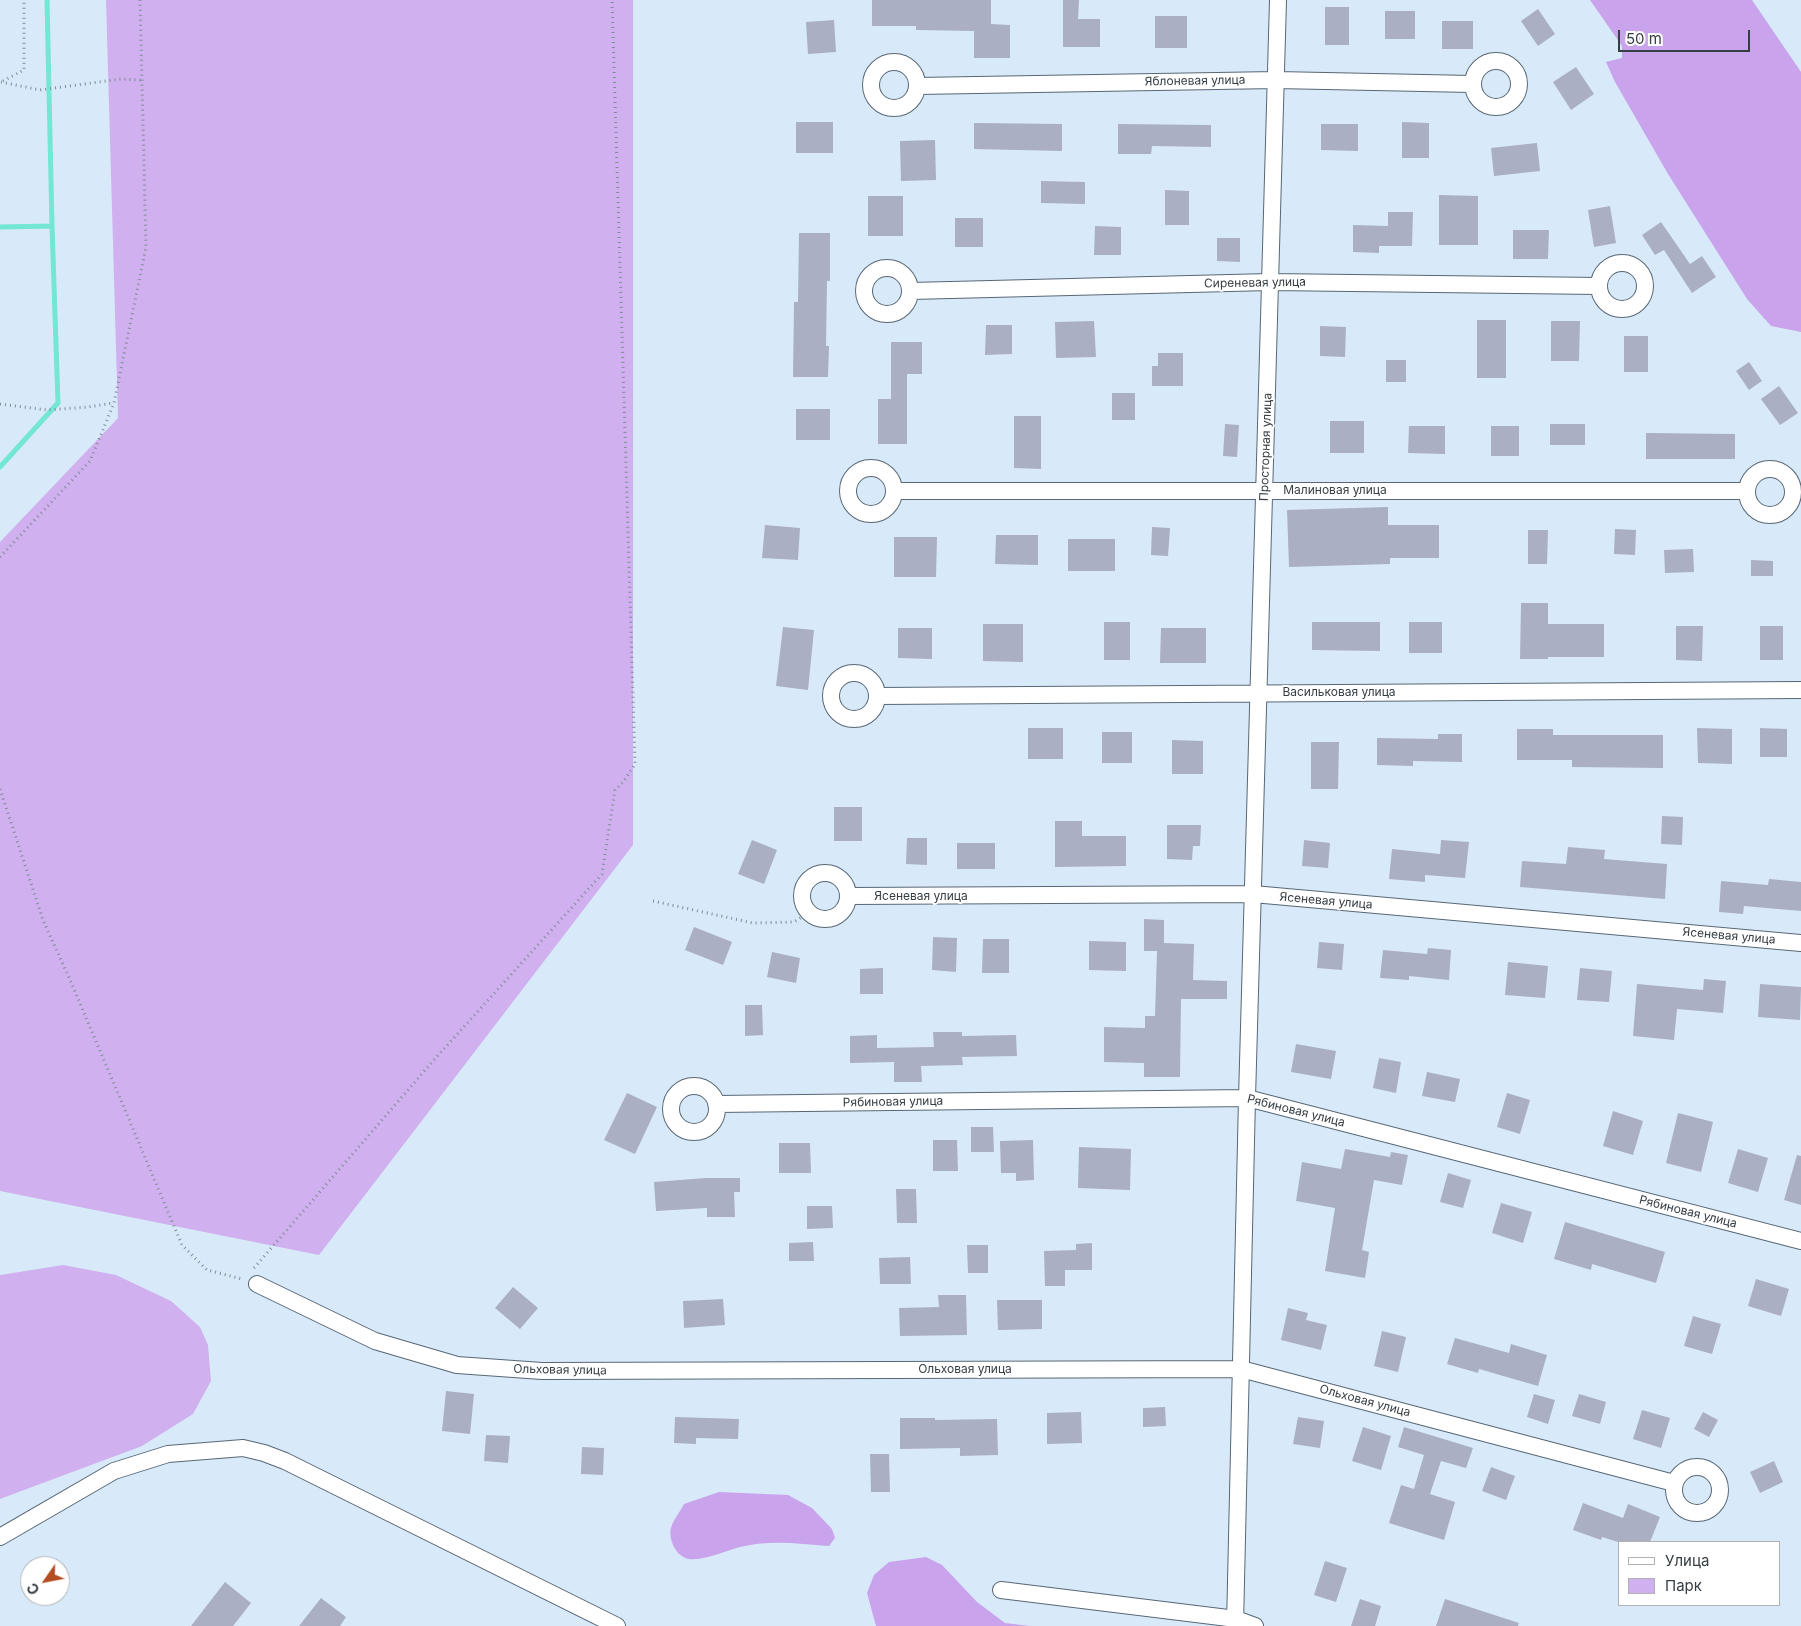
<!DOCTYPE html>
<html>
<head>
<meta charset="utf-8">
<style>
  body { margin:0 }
  #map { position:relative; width:1801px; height:1626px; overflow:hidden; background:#d8eafa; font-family:Inter,sans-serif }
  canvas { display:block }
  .legend { position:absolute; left:1618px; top:1541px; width:162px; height:65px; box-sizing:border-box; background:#fff; border:1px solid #afb1b4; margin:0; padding:6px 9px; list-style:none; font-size:15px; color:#363d43 }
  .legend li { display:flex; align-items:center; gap:10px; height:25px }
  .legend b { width:25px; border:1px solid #afb1b4 }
  .north { position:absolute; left:20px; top:1556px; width:50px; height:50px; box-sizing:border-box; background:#fff; border:1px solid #afb1b4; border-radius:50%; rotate:237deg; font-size:14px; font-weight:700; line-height:20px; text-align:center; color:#363d43 }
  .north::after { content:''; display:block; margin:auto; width:18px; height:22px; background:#b34e21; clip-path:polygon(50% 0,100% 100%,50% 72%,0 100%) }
  .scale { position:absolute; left:1618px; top:30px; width:132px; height:22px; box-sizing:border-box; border:2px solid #363d43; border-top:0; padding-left:6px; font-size:15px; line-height:18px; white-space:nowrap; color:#363d43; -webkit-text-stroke:4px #fff; paint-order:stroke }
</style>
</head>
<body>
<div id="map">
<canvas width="1801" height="1626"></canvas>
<ul class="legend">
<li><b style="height:6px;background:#fff"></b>Улица</li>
<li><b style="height:14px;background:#d0b0ee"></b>Парк</li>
</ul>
<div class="north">С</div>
<div class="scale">50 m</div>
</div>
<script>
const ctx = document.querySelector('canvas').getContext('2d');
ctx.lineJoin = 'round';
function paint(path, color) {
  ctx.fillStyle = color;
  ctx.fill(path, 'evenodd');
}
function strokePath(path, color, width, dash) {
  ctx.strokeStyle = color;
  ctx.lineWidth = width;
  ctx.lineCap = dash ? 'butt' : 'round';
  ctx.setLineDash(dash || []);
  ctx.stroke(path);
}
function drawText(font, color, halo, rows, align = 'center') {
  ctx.font = font + ' Inter,sans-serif';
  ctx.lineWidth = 4;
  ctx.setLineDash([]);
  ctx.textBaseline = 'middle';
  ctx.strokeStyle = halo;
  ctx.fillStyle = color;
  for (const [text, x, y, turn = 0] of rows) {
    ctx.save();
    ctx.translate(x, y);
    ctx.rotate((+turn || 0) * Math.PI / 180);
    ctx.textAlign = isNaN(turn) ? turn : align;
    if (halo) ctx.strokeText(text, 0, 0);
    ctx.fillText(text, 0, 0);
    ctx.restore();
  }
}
paint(new Path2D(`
  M 106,0 L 633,0 L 633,845 L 319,1255 L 0,1191 L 0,542 L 118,418 Z
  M 63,1265 L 116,1275 L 171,1301 L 200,1327 L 208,1345 L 211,1381 L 193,1414 L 142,1446 L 0,1499 L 0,1275 Z`), '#d0b0ee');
paint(new Path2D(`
  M 1590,0 L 1752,0 L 1801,72 L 1801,332 L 1771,326 L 1747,299 L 1668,174 L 1615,82 L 1606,62 L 1622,58 L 1622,46 Z
  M 719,1492 L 788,1495 L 812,1508 L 832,1529 L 835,1538 L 829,1546 C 801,1544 772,1540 745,1546 C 728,1549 706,1561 689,1559 C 676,1557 668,1539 671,1528 C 673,1520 680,1512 684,1504 Z
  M 926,1557 L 942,1565 L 977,1602 L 1005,1623 L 1030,1626 L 876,1626 L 867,1593 L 874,1575 L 889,1562 Z`), '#c9a3ec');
strokePath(new Path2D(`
  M 0,227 L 52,226
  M 0,467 L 58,403 L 52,226 L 47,0`), '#73e6d4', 5);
paint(new Path2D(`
  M 872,0 L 991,0 L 991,24 L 1010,25 L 1010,58 L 974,58 L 974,31 L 916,30 L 916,26 L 872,26 Z
  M 1063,0 L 1079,0 L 1078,19 L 1100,19 L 1100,47 L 1063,47 Z
  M 1325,7 L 1349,7 L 1349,45 L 1325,45 Z
  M 1538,9 L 1555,34 L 1538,46 L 1521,21 Z
  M 1385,11 L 1415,11 L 1415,39 L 1385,39 Z
  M 1155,16 L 1187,16 L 1187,48 L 1155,48 Z
  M 834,20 L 836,52 L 808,54 L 806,22 Z
  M 1442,21 L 1473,21 L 1473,49 L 1442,49 Z
  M 1576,67 L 1594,94 L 1571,110 L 1553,82 Z
  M 796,122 L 833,122 L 833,153 L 796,153 Z
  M 1402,122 L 1429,123 L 1429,158 L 1402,158 Z
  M 974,123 L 1062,124 L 1062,151 L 974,149 Z
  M 1118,124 L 1211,125 L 1211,147 L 1152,146 L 1151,154 L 1118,154 Z
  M 1321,124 L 1358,124 L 1358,151 L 1321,150 Z
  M 935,140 L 936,180 L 901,181 L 900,141 Z
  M 1537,143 L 1540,171 L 1494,176 L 1491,148 Z
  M 1041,181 L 1085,182 L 1085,204 L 1041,203 Z
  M 1165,190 L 1189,191 L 1189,225 L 1165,225 Z
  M 1439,195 L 1478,196 L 1478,245 L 1439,245 Z
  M 868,196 L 903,196 L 903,236 L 868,236 Z
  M 1610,206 L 1616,243 L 1594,247 L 1588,210 Z
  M 1388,212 L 1413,212 L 1412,246 L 1379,246 L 1379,253 L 1353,252 L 1353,225 L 1388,226 Z
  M 955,218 L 983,218 L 983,247 L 955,247 Z
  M 1661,222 L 1690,264 L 1702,256 L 1716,277 L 1692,293 L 1664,250 L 1655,255 L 1642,235 Z
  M 1095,226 L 1121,227 L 1121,255 L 1094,255 Z
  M 1513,230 L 1549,230 L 1548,259 L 1513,259 Z
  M 799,233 L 830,233 L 830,281 L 827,281 L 826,346 L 829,346 L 828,377 L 793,377 L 794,302 L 798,302 Z
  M 1217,238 L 1240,238 L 1240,262 L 1217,261 Z
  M 1477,320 L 1506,320 L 1506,378 L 1477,378 Z
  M 1094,321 L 1096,357 L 1056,358 L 1055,322 Z
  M 1551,321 L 1580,321 L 1579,361 L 1551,361 Z
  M 986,325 L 1012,325 L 1012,354 L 985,355 Z
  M 1320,326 L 1346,327 L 1345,357 L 1320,356 Z
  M 1624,336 L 1648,336 L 1648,372 L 1624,372 Z
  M 891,342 L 922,342 L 922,374 L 907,374 L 907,444 L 878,444 L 878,399 L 891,399 Z
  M 1158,353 L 1183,353 L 1183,386 L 1152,386 L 1152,366 L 1158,366 Z
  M 1386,360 L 1406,360 L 1406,382 L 1386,382 Z
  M 1749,362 L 1762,381 L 1749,390 L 1736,371 Z
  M 1779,386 L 1798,413 L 1780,425 L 1761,399 Z
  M 1112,393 L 1135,393 L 1135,420 L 1112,420 Z
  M 796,409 L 830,409 L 830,440 L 796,440 Z
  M 1014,416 L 1041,416 L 1041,469 L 1014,468 Z
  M 1330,421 L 1364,421 L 1364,453 L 1330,453 Z
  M 1225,424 L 1239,425 L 1237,457 L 1223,456 Z
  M 1550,424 L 1585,424 L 1585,445 L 1550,445 Z
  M 1409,426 L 1445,426 L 1445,454 L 1408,453 Z
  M 1491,426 L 1519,426 L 1519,456 L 1491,456 Z
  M 1646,433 L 1735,434 L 1735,459 L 1646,459 Z
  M 1388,507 L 1388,525 L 1439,525 L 1439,558 L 1390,558 L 1390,564 L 1289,567 L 1287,510 Z
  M 765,525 L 800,528 L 798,560 L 762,558 Z
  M 1152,527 L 1170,528 L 1168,556 L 1151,555 Z
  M 1615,529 L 1636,530 L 1635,555 L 1614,554 Z
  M 1528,530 L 1548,530 L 1547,564 L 1528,564 Z
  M 996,535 L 1038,535 L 1038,565 L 995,564 Z
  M 894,537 L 937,537 L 936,577 L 894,577 Z
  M 1068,539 L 1115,539 L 1115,571 L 1068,571 Z
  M 1693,549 L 1694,572 L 1665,573 L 1664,550 Z
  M 1751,560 L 1773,561 L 1773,576 L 1751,576 Z
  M 1521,603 L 1548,603 L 1548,624 L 1604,624 L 1604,657 L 1548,657 L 1548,659 L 1520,659 Z
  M 1104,622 L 1130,622 L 1130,660 L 1104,660 Z
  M 1312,622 L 1380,622 L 1380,651 L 1312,650 Z
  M 1409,622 L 1442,622 L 1442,653 L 1409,653 Z
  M 983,624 L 1023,624 L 1023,662 L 983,661 Z
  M 1676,626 L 1703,626 L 1702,661 L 1676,660 Z
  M 1760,626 L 1783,626 L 1783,660 L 1760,660 Z
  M 783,627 L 814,630 L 808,690 L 776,686 Z
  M 898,628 L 932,628 L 932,659 L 898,658 Z
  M 1161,628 L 1206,628 L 1206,663 L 1160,663 Z
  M 1028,728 L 1063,728 L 1063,759 L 1028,759 Z
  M 1697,728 L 1732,729 L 1732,764 L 1698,763 Z
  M 1760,728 L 1787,729 L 1787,757 L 1760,757 Z
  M 1517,729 L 1553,729 L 1553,735 L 1663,735 L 1663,768 L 1572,767 L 1572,760 L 1517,760 Z
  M 1102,732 L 1132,732 L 1132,763 L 1102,763 Z
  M 1438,734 L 1462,734 L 1462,762 L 1413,761 L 1413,766 L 1377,765 L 1377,738 L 1438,739 Z
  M 1172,740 L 1203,741 L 1203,774 L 1172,774 Z
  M 1311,742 L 1339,742 L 1338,789 L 1311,789 Z
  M 834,807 L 862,807 L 862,841 L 834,841 Z
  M 1662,816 L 1683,817 L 1682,845 L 1661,844 Z
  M 1055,821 L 1082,821 L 1082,836 L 1126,836 L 1126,866 L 1055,867 Z
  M 1167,825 L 1201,825 L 1200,846 L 1193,846 L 1192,860 L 1167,859 Z
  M 907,838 L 927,838 L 927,865 L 906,864 Z
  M 752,840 L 777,850 L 764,884 L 738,874 Z
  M 1304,840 L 1330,843 L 1328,868 L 1302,866 Z
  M 1441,840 L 1469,842 L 1465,878 L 1425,875 L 1425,882 L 1389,879 L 1392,849 L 1440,854 Z
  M 957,843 L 995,843 L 995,869 L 957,869 Z
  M 1568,847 L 1605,850 L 1604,859 L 1667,864 L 1665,899 L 1520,887 L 1522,861 L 1566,864 Z
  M 1769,879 L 1801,882 L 1801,911 L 1744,906 L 1743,914 L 1719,912 L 1721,881 L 1768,885 Z
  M 1144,919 L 1164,920 L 1164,943 L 1194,944 L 1193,980 L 1227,981 L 1227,999 L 1181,999 L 1180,1077 L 1144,1077 L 1144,1063 L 1104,1062 L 1104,1027 L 1145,1028 L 1145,1016 L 1155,1016 L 1157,951 L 1144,951 Z
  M 694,927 L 732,942 L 723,965 L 685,950 Z
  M 933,937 L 957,938 L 956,972 L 932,970 Z
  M 983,939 L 1009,939 L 1009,973 L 982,973 Z
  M 1089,941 L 1126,942 L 1126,971 L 1089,970 Z
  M 1319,942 L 1344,944 L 1342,970 L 1317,968 Z
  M 1428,948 L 1451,950 L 1449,980 L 1409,976 L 1409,980 L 1380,978 L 1383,950 L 1427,954 Z
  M 772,952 L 800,958 L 796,983 L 767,977 Z
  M 1508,962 L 1548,966 L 1545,998 L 1505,995 Z
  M 883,968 L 883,994 L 860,994 L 860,969 Z
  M 1580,968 L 1612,971 L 1609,1002 L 1577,1000 Z
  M 1704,979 L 1726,981 L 1723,1013 L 1677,1009 L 1674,1040 L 1633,1036 L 1637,984 L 1703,990 Z
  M 1760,984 L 1801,987 L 1800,1020 L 1758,1017 Z
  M 745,1005 L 762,1005 L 763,1035 L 745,1036 Z
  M 933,1032 L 962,1032 L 962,1036 L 1016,1035 L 1017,1056 L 962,1057 L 963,1065 L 921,1066 L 922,1082 L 894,1082 L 894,1062 L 850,1063 L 850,1036 L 877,1035 L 877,1048 L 934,1047 Z
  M 1296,1044 L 1336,1051 L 1331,1079 L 1291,1072 Z
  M 1379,1058 L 1401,1062 L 1396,1093 L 1373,1088 Z
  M 1427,1072 L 1460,1079 L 1455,1102 L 1422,1096 Z
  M 627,1093 L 657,1107 L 635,1154 L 604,1140 Z
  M 1507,1093 L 1530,1100 L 1520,1134 L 1497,1127 Z
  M 1613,1111 L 1643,1121 L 1633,1155 L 1603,1146 Z
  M 1678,1113 L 1713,1122 L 1701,1172 L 1666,1163 Z
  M 971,1127 L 993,1127 L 994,1152 L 971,1152 Z
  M 933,1140 L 957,1140 L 958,1171 L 933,1171 Z
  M 1033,1140 L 1034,1180 L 1016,1181 L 1016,1173 L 1001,1173 L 1000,1141 Z
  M 779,1143 L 810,1143 L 811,1173 L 779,1173 Z
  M 1079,1147 L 1131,1149 L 1130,1190 L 1078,1188 Z
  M 1345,1149 L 1390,1157 L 1391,1152 L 1408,1155 L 1402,1185 L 1374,1180 L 1362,1250 L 1369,1252 L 1365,1278 L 1325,1271 L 1335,1208 L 1296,1201 L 1302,1162 L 1341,1169 Z
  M 1738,1149 L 1768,1158 L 1758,1192 L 1728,1183 Z
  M 1797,1155 L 1801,1156 L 1801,1205 L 1784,1200 Z
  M 1448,1173 L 1471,1180 L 1463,1208 L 1440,1202 Z
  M 706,1178 L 740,1178 L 740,1192 L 734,1192 L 735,1217 L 707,1217 L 707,1208 L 656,1211 L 654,1182 Z
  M 896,1189 L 916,1189 L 917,1223 L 897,1223 Z
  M 1501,1203 L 1532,1212 L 1523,1243 L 1492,1233 Z
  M 807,1206 L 832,1206 L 833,1228 L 807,1229 Z
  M 1565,1222 L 1665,1252 L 1656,1283 L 1592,1264 L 1591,1270 L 1554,1259 Z
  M 813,1242 L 814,1261 L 789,1261 L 789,1243 Z
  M 1092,1243 L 1092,1270 L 1065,1270 L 1065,1286 L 1045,1286 L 1044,1251 L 1076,1250 L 1076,1244 Z
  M 967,1245 L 988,1245 L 988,1273 L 968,1273 Z
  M 910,1257 L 911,1284 L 880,1284 L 879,1258 Z
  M 1756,1279 L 1789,1289 L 1781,1316 L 1748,1306 Z
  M 513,1287 L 538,1308 L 520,1329 L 495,1308 Z
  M 938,1295 L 966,1295 L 967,1335 L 900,1336 L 899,1308 L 939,1307 Z
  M 723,1299 L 725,1325 L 684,1328 L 683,1301 Z
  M 997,1300 L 1042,1300 L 1042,1329 L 998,1330 Z
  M 1288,1308 L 1308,1313 L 1306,1320 L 1327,1325 L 1321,1350 L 1281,1340 Z
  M 1693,1316 L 1721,1324 L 1712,1354 L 1684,1346 Z
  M 1382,1331 L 1406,1337 L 1398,1372 L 1374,1366 Z
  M 1455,1338 L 1509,1353 L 1511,1344 L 1547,1355 L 1538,1386 L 1479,1369 L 1478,1373 L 1447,1364 Z
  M 446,1391 L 474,1394 L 470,1434 L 442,1431 Z
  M 1534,1394 L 1555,1400 L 1548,1424 L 1527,1417 Z
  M 1579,1394 L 1606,1402 L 1600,1424 L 1572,1416 Z
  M 1165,1407 L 1166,1426 L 1143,1427 L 1143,1408 Z
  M 1642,1410 L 1670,1418 L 1661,1448 L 1633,1439 Z
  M 1081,1412 L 1082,1443 L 1047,1444 L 1047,1413 Z
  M 1703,1412 L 1718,1420 L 1709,1437 L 1694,1429 Z
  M 675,1417 L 739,1419 L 738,1439 L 696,1438 L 696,1444 L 674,1443 Z
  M 1298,1417 L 1324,1421 L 1320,1448 L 1293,1444 Z
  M 900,1418 L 935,1418 L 935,1420 L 997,1419 L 998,1455 L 960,1456 L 960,1448 L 900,1449 Z
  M 1363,1427 L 1391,1436 L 1381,1470 L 1352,1461 Z
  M 1404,1427 L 1473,1448 L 1466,1468 L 1441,1461 L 1430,1494 L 1455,1502 L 1444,1540 L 1389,1523 L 1401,1485 L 1414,1489 L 1424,1455 L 1398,1447 Z
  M 486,1435 L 510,1436 L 508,1463 L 484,1461 Z
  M 582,1447 L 604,1448 L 603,1475 L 581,1474 Z
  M 870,1454 L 889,1454 L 890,1492 L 871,1492 Z
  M 1774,1461 L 1783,1482 L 1760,1493 L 1750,1472 Z
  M 1491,1467 L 1515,1476 L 1506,1500 L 1482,1491 Z
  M 1583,1503 L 1623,1518 L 1628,1504 L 1660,1517 L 1650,1542 L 1618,1542 L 1602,1537 L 1601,1540 L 1573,1530 Z
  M 1325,1561 L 1347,1568 L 1336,1602 L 1314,1595 Z
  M 225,1582 L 251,1603 L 233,1626 L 191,1626 Z
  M 321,1598 L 346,1617 L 340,1626 L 299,1626 Z
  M 1360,1599 L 1381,1606 L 1375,1626 L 1351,1626 Z
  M 1445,1599 L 1519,1623 L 1518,1626 L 1436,1626 Z`), '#abafc3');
const minor = new Path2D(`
  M1473 84a23 23 0 1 1 46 0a23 23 0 1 1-46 0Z
  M871 85a23 23 0 1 1 46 0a23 23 0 1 1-46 0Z
  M 917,86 L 1276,80 L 1472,84
  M1599 286a23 23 0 1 1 46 0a23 23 0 1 1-46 0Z
  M864 291a23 23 0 1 1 46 0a23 23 0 1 1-46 0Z
  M 911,291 L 1270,282 L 1599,286
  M848 491a23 23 0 1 1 46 0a23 23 0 1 1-46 0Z
  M1747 492a23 23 0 1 1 46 0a23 23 0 1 1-46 0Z
  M 895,491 L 1746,491
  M831 696a23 23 0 1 1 46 0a23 23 0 1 1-46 0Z
  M 877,696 L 1801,690
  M802 896a23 23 0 1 1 46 0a23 23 0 1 1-46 0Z
  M 849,896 L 1253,894 L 1801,943
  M671 1109a23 23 0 1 1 46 0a23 23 0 1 1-46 0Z
  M 716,1104 L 1247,1098 L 1801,1241
  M 257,1284 L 375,1341 L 457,1365 L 542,1371 L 1241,1369 L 1674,1483
  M1674 1490a23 23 0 1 1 46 0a23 23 0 1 1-46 0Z
  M 0,1537 L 114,1471 L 168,1454 L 243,1448 L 264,1453 L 285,1461 L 617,1626
  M 1001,1590 L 1236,1619 L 1255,1626
  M 1235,1626 L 1247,1098 L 1278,0`);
strokePath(minor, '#576775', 18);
strokePath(new Path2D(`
  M 3,81 L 24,70 L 24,0
  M 1,82 L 40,90 L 121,79 L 141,80
  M 0,404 L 47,410 L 88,407 L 113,403
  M 0,557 L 90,461 L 114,403 L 146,247 L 140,0
  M 0,789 L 43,920 L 71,982 L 182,1245 L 207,1270 L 242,1279
  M 653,901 L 753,923 L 794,922 L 808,913
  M 254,1268 L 433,1061 L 602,874 L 615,790 L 624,781 L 635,764 L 612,0`), '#808c97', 3, [1, 4]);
strokePath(minor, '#fff', 16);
drawText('12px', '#363d43', '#fff', [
  ["Яблоневая улица",1195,81,-1],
  ["Сиреневая улица",1255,283,-1],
  ["Просторная улица",1266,447,-88],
  ["Малиновая улица",1335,490],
  ["Васильковая улица",1339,692],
  ["Ясеневая улица",921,896],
  ["Ясеневая улица",1326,901,5],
  ["Ясеневая улица",1729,936,5],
  ["Рябиновая улица",893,1102,-1],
  ["Рябиновая улица",1296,1111,14],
  ["Рябиновая улица",1688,1212,14],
  ["Ольховая улица",965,1369],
  ["Ольховая улица",560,1370,1],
  ["Ольховая улица",1365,1401,15]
]);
</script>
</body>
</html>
